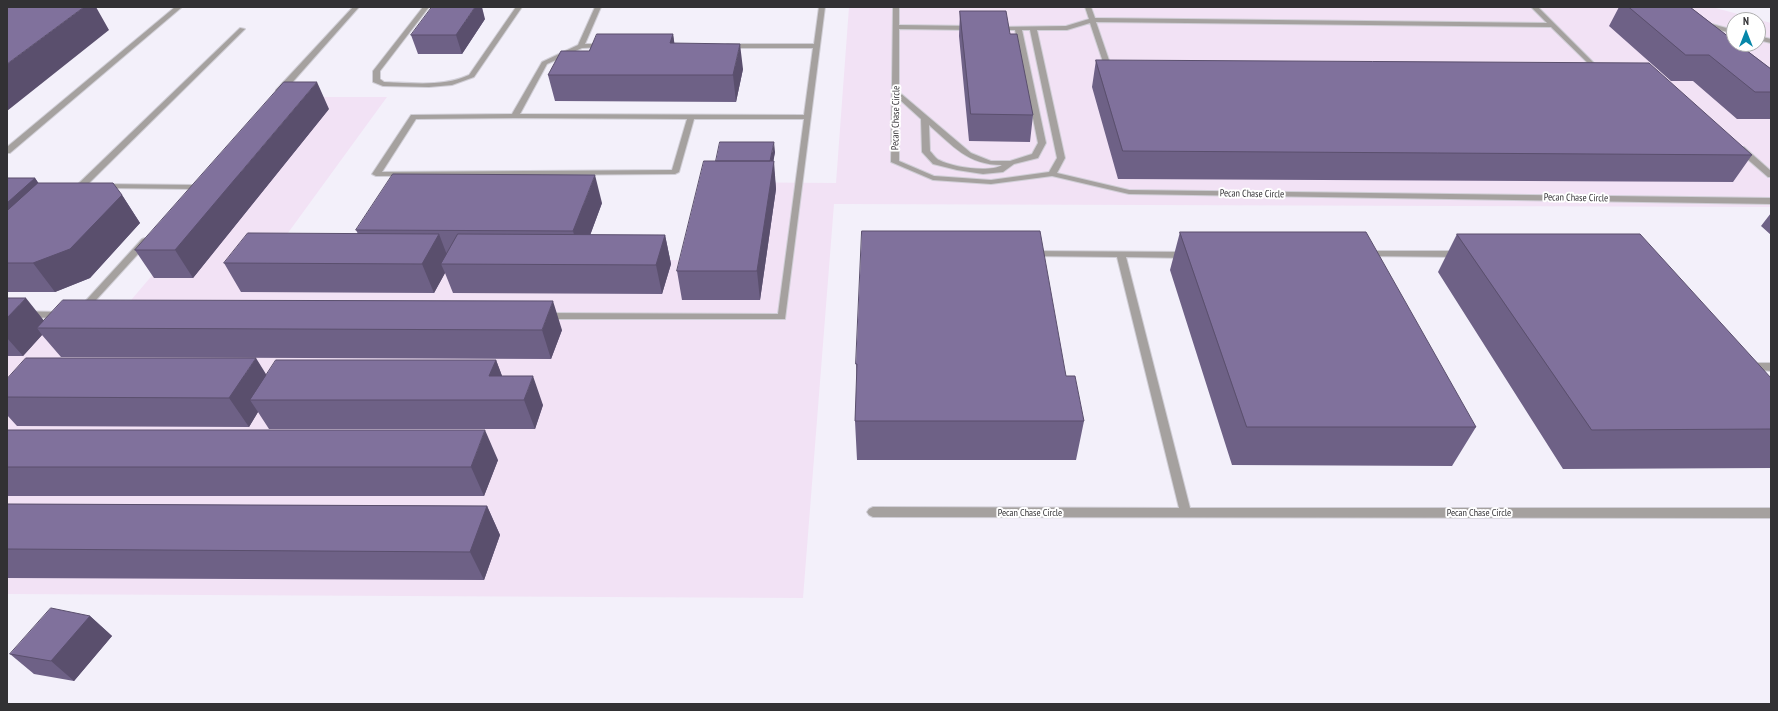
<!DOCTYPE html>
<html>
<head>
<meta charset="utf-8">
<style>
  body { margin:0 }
  #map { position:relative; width:1778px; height:711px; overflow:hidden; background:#f3f0fa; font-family:"PT Sans Narrow",sans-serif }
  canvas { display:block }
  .frame { position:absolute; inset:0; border:8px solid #323134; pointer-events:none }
  .north { position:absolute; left:1726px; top:12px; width:40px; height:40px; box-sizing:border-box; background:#fff; border:1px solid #adadae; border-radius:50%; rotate:0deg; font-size:11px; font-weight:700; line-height:16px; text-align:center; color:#323134 }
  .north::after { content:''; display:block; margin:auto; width:14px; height:18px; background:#0686a9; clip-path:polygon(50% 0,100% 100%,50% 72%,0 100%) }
</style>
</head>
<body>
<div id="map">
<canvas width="1778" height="711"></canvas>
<div class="frame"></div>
<div class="north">N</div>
</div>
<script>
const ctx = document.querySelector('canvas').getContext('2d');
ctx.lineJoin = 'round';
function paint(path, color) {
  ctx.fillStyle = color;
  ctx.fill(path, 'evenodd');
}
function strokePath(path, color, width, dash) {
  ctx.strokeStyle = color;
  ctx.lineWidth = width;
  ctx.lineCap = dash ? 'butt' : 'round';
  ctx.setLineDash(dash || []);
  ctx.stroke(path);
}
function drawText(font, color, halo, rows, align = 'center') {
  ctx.font = font + ' "PT Sans Narrow",sans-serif';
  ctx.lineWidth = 4;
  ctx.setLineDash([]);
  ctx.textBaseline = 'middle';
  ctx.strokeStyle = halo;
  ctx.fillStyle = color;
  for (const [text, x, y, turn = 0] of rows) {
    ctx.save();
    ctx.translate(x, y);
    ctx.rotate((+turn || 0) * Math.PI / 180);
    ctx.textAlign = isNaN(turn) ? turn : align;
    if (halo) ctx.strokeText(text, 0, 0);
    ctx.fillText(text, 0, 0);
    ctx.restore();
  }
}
paint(new Path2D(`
  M 849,7 L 1712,7 L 1771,23 L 1771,207 L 834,204 L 803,598 L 7,594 L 7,325 L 109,326 L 304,97 L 387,97 L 269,259 L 683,260 L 702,182 L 836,183 ZM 1734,20 L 1758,20 L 1758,44 L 1734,44 Z`), '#f2e2f5');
const service = new Path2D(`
  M 175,7 L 182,7 L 10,153 L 7,153 L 7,147 Z
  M 353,7 L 359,7 L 282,94 L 276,94 L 276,90 Z
  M 423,7 L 429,7 L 380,71 L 380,79 L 384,82 C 413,83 443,87 469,75 L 516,7 L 522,7 L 474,77 L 452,85 L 429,87 L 383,86 L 373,82 L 373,71 Z
  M 595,7 L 601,7 L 585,44 L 603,44 L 606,46 L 605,47 L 582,48 L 547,64 L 520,114 L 804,115 L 813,48 L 727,48 L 724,46 L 727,44 L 814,44 L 819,7 L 825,7 L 785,319 L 545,319 L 540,316 L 545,313 L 778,314 L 804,119 L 694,119 L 679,172 L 675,174 L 376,176 L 372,174 L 411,115 L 512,114 L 542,62 L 578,45 ZM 515,118 L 687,119 L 672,170 L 382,172 L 416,119 Z
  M 893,7 L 899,7 L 899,25 L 972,26 L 975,28 L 972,30 L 899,29 L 899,92 L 971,153 L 991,161 L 1010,161 L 1032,154 L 1038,143 L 1015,30 L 996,30 L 993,28 L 994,27 L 1066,26 L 1089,19 L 1085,7 L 1091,7 L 1095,18 L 1547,23 L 1531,7 L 1538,7 L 1600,69 L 1600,71 L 1596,71 L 1551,27 L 1096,22 L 1111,66 L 1117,68 C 1115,71 1107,71 1105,68 L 1090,23 L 1067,30 L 1037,30 L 1065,158 L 1057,173 L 1129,190 L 1771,198 L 1771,204 L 1129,194 L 1052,176 L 991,184 L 933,180 L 891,162 ZM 1022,30 L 1030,30 L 1057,158 L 1049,172 L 991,180 L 934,176 L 899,161 L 899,99 L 921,119 L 922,152 L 933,164 L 957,170 L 983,174 L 1003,172 L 1014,164 L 1038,158 L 1046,143 ZM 929,125 C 953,146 968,165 1002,165 C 989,173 952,167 939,160 C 936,159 933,154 930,151 Z
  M 1704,22 L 1734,30 L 1734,34 L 1702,25 L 1701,24 Z
  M 240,28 L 245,29 L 84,188 L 78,188 L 78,184 Z
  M 1758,36 L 1771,39 L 1771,43 L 1758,40 Z
  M 1738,147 L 1744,147 L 1771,171 L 1771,177 L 1768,177 L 1738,151 Z
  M 101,184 L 194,185 L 198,187 L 194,189 L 104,188 L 101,188 Z
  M 145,238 L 149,241 L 148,243 L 86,311 L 80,311 L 78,309 L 80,307 L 142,239 Z
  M 1031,251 L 1187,252 L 1191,255 L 1187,258 L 1126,257 L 1190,508 L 1771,508 L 1771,518 L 873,517 L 869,515 L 867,512 L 869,509 L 873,507 L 1179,508 L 1117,257 L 1028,256 L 1027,254 L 1028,252 Z
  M 1365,251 L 1459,251 L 1463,254 L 1459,257 L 1362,256 L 1361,254 L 1362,252 Z
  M 7,311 L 63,312 L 68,315 L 63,318 L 7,317 Z
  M 1749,357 L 1757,363 L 1771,363 L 1771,371 L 1750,369 L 1744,361 Z`);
strokePath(service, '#d0ced6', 2);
paint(service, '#a5a19f');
paint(new Path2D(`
  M 1619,7 L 1690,7 L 1771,69 L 1771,119 L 1737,119 L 1693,81 L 1671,81 L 1609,26 Z
  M 960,11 L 1010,34 L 1033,115 L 1030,142 L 969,141 L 959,36 Z
  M 485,19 L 462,54 L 418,54 L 411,35 Z
  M 673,34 L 674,43 L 743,69 L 736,102 L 555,101 L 548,75 L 589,51 Z
  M 1096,60 L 1752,155 L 1733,182 L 1118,179 L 1092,87 Z
  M 329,109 L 193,278 L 154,278 L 135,250 Z
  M 775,152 L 773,161 L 776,189 L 760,300 L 682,300 L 677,271 L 716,161 Z
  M 7,178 L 35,178 L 38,183 L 122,195 L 140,223 L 90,278 L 55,292 L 7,292 Z
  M 602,203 L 590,235 L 665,235 L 671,264 L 662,294 L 453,293 L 445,273 L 434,293 L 241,292 L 224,263 L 358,234 L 356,230 Z
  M 1771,213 L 1771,235 L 1761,226 Z
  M 1180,232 L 1476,427 L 1452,466 L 1232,465 L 1170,270 Z
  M 1457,234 L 1771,378 L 1771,468 L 1563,469 L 1438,272 Z
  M 7,298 L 44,321 L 562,330 L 551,359 L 61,357 L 42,335 L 23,356 L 7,356 Z
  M 496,360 L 502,376 L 543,405 L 535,429 L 269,429 L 258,412 L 249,427 L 17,426 L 7,415 L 7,379 L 266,375 Z
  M 856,364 L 1066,376 L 1084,421 L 1076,460 L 857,460 L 855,421 L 857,385 Z
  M 7,430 L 498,460 L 484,496 L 7,496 Z
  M 7,504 L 487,506 L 500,535 L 484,580 L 7,578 Z
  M 90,616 L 112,636 L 74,681 L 34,674 L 10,654 Z`), '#6e6186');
paint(new Path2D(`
  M 84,7 L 96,7 L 109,30 L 7,111 L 7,64 Z
  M 475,7 L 482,7 L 485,19 L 462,54 L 456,35 Z
  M 673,34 L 677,60 L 670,43 Z
  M 740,44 L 743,69 L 736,102 L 733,75 Z
  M 317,82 L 329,109 L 193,278 L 175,250 Z
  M 774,142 L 775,152 L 771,176 L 770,164 Z
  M 774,161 L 776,189 L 760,300 L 757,271 Z
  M 595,175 L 602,203 L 581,260 L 573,231 Z
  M 35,178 L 58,211 L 7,260 L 7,203 Z
  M 122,195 L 140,223 L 90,278 L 55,292 L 33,263 Z
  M 439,234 L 450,263 L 441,264 L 445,273 L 434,293 L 422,264 Z
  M 665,235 L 671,264 L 662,294 L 656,265 Z
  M 26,298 L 49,327 L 37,328 L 42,335 L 23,356 L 7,338 L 7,318 Z
  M 553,301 L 562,330 L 551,359 L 542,330 Z
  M 256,358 L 274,387 L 250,400 L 258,412 L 249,427 L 229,398 Z
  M 496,360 L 507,389 L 489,376 Z
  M 533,376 L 543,405 L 535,429 L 524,400 Z
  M 485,430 L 498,460 L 484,496 L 471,467 Z
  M 487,506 L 500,535 L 484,580 L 470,552 Z
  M 90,616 L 112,636 L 74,681 L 51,661 Z`), '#5a4f6d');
const building = new Path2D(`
  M 7,7 L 84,7 L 7,64 Z
  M 432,7 L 475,7 L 456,35 L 411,35 Z
  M 1629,7 L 1690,7 L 1734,41 L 1734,44 L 1738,44 L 1771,69 L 1771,92 L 1755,92 L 1709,55 L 1686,55 Z
  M 960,11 L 1006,11 L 1010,34 L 1017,34 L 1033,115 L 971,114 Z
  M 597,34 L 673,34 L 670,43 L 740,44 L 733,75 L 548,75 L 561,51 L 589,51 Z
  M 1096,60 L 1649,63 L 1752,155 L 1123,151 Z
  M 284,82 L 317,82 L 175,250 L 135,250 Z
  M 720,142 L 774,142 L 770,161 L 716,161 Z
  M 704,161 L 774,161 L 757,271 L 677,271 Z
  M 393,174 L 595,175 L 573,231 L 356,230 Z
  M 7,178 L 35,178 L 7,203 Z
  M 38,183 L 113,183 L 122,195 L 70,249 L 33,263 L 7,263 L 7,211 Z
  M 862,231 L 1040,231 L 1066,376 L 1075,376 L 1084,421 L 855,421 L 857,364 L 856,364 Z
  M 1180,232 L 1366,232 L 1476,427 L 1247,427 Z
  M 248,233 L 439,234 L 422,264 L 224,263 Z
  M 458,234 L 665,235 L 656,265 L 441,264 Z
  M 1457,234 L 1640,234 L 1771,378 L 1771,429 L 1592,430 Z
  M 7,298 L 26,298 L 7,318 Z
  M 63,300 L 553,301 L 542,330 L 37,328 Z
  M 26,358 L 256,358 L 229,398 L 7,397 L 7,379 Z
  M 276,360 L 496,360 L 489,376 L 533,376 L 524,400 L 250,400 Z
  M 7,430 L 485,430 L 471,467 L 7,467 Z
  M 7,504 L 487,506 L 470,552 L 7,549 Z
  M 51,608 L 90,616 L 51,661 L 10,654 Z`);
paint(building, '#80719c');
strokePath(building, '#5a4f6d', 1);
drawText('10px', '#323134', '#fff', [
  ["Pecan Chase Circle",896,118,-89],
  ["Pecan Chase Circle",1252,194,1],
  ["Pecan Chase Circle",1576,198,1],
  ["Pecan Chase Circle",1030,513],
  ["Pecan Chase Circle",1479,513]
]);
</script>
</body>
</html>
